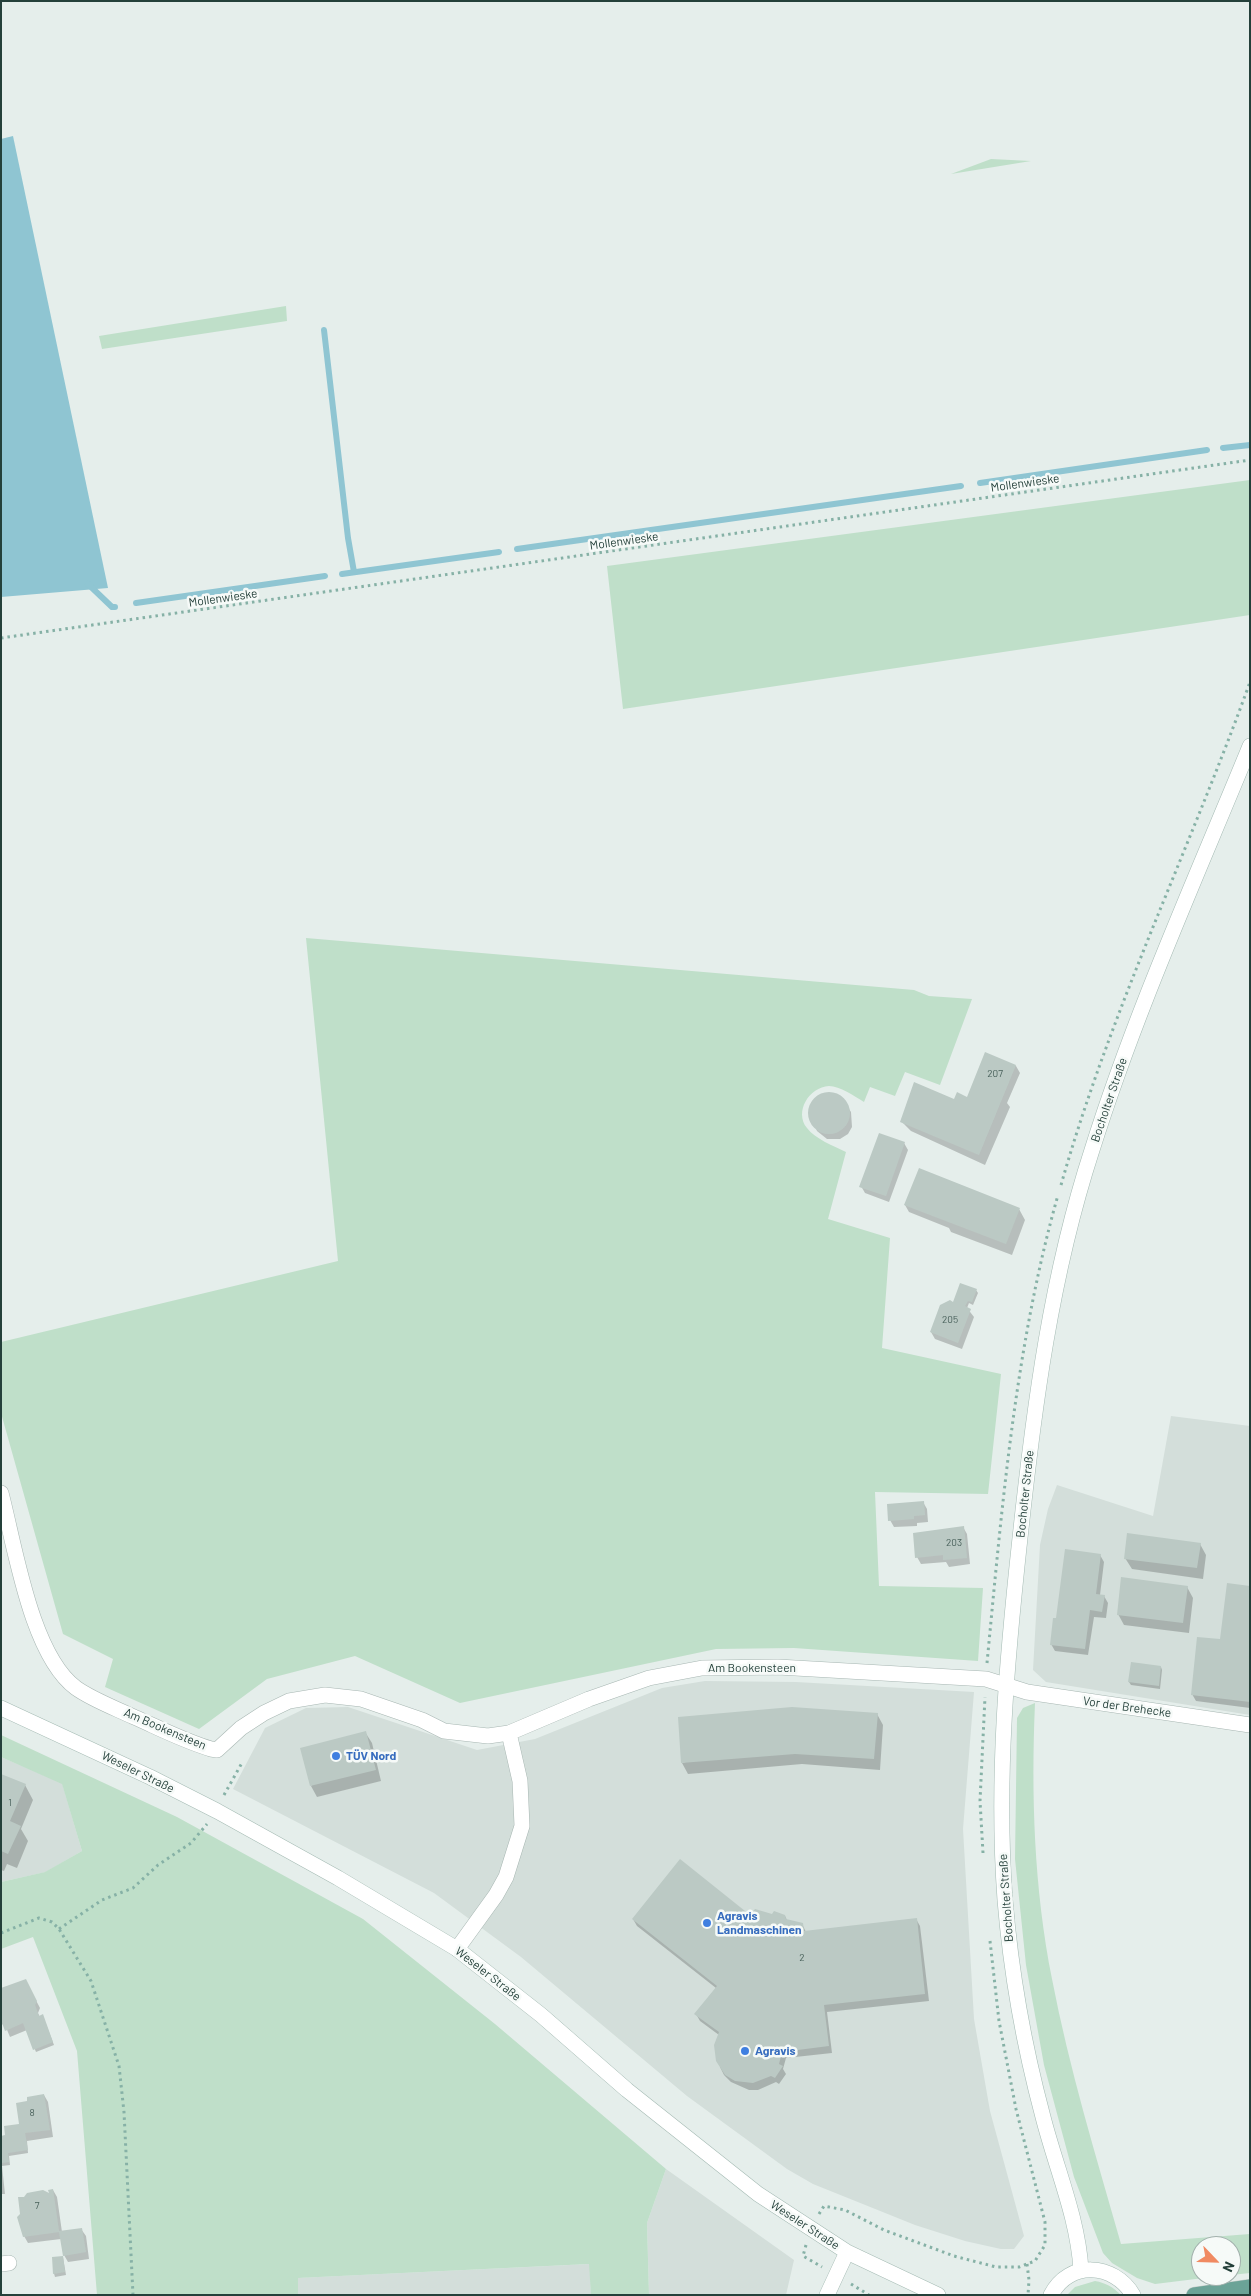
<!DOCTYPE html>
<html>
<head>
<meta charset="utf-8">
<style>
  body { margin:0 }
  #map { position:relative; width:1251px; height:2296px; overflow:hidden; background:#e5eeeb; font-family:Barlow,sans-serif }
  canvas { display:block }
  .frame { position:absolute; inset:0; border:2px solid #24403a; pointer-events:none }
  .north { position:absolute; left:1191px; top:2236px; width:50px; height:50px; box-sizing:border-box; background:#f6faf8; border:1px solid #a2b0ac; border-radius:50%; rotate:114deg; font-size:14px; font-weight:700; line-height:20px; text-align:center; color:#24403a }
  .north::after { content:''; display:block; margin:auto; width:18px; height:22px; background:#f08a62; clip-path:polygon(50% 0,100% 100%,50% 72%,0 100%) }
</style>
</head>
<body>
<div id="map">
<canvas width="1251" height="2296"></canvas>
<div class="frame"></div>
<div class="north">N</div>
</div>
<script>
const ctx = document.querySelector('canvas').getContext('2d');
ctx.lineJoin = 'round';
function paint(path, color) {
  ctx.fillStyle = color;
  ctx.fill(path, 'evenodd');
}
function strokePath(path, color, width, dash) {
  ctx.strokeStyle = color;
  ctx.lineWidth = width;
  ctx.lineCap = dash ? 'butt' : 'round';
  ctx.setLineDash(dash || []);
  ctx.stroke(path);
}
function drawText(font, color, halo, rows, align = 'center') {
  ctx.font = font + ' Barlow,sans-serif';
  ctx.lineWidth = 5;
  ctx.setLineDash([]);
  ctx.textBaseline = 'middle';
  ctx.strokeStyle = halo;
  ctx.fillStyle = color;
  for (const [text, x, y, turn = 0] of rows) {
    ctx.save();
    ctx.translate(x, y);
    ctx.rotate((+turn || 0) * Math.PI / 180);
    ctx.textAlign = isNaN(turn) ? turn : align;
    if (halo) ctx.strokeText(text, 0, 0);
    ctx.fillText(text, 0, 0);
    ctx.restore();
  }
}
paint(new Path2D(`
  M 1171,1416 L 1250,1426 L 1250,1715 L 1046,1682 L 1033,1670 L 1040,1545 L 1048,1509 L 1057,1485 L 1153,1516 Z
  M 705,1681 L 796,1682 L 974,1692 L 963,1829 L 974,2019 L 990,2111 L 1024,2236 L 1014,2249 L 1001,2249 L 965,2241 L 915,2225 L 813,2184 L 787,2169 L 687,2096 L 521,1957 L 434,1893 L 233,1789 L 265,1728 L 306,1708 L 348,1707 L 477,1750 L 535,1739 L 662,1688 Z
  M 1,1757 L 62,1783 L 82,1851 L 46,1872 L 1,1882 Z
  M 666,2169 L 794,2260 L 786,2295 L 649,2295 L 647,2223 Z
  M 590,2264 L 591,2295 L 298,2295 L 297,2278 Z`), '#d3deda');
paint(new Path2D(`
  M 991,159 L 1031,161 L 951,174 Z
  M 286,306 L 287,321 L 102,349 L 99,336 Z
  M 1250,480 L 1250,615 L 623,709 L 607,566 Z
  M 306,938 L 914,990 L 929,996 L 972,999 L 940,1085 L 905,1072 L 895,1096 L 870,1087 L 864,1102 C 854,1096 840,1086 829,1086 C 809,1087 794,1112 807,1128 C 815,1139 834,1146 846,1152 L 828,1219 L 890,1238 L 882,1348 L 1001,1374 L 988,1494 L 875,1492 L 879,1586 L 983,1588 L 978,1661 L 794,1648 L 716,1649 L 460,1703 L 355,1656 L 267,1679 L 199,1729 L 105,1687 L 113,1659 L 63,1634 L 1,1413 L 1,1342 L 338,1261 Z
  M 1035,1703 C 1031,1795 1034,1888 1052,1979 C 1069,2068 1096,2156 1121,2244 L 1250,2234 L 1250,2273 L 1231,2275 L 1231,2246 L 1201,2246 L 1201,2276 L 1220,2276 L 1155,2284 L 1137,2278 L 1112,2263 L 1103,2253 L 1074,2177 L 1044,2065 L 1026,1965 L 1015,1859 L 1017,1718 L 1023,1708 Z
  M 1,1735 L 177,1817 L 363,1919 L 495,2024 L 666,2169 L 647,2223 L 649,2295 L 591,2295 L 589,2264 L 298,2278 L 298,2295 L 97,2295 L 77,2051 L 33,1937 L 1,1949 L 1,1882 L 45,1872 L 82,1851 L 62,1784 L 1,1757 Z
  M 1095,2281 C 1106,2283 1113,2287 1121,2295 L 1067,2295 L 1075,2287 Z`), '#bfdfc9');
paint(new Path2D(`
  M 13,136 L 108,588 L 1,597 L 1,139 Z`), '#8fc5d2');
paint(new Path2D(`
  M 986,1054 L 1016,1066 L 1020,1073 L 1007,1103 L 1010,1107 L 985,1165 L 911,1131 L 901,1121 L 914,1084 L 954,1102 L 968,1098 Z
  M 824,1094 L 841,1097 L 851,1112 L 852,1127 L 848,1134 L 840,1139 L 827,1139 L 817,1131 L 810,1114 L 812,1104 Z
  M 904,1143 L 908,1150 L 889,1202 L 865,1193 L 861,1186 Z
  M 905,1205 L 1019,1209 L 1025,1220 L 1012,1255 L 951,1232 L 949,1228 L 909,1212 Z
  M 976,1290 L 978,1293 L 973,1305 L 969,1303 L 967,1308 L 974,1317 L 962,1349 L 935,1339 L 931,1332 L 954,1303 Z
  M 923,1502 L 927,1509 L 928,1522 L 917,1523 L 917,1526 L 894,1527 L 890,1520 Z
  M 963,1527 L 967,1534 L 970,1564 L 949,1567 L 946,1562 L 921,1564 L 917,1557 Z
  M 1200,1544 L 1206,1555 L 1203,1579 L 1132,1569 L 1125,1558 Z
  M 1100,1555 L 1104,1562 L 1100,1595 L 1104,1596 L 1108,1603 L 1106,1618 L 1094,1617 L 1088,1655 L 1055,1651 L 1051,1644 L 1057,1619 Z
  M 1187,1587 L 1193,1598 L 1189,1633 L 1124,1625 L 1118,1614 Z
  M 1250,1587 L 1250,1708 L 1196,1701 L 1192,1694 L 1222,1641 Z
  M 1161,1667 L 1162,1670 L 1160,1689 L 1131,1685 L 1129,1682 Z
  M 877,1714 L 883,1725 L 880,1770 L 802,1764 L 688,1774 L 682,1763 Z
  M 365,1732 L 372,1743 L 381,1781 L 317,1797 L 311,1786 Z
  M 1,1775 L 25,1785 L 33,1800 L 21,1829 L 28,1841 L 17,1868 L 7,1864 L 4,1871 L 1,1870 Z
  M 785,1916 L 787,1920 L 802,1924 L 806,1932 L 916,1919 L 920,1926 L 929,2001 L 827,2012 L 832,2053 L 786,2058 L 783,2069 L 786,2074 L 779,2084 L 776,2082 L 758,2090 L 749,2090 L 731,2082 L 724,2075 L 720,2067 L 719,2035 L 700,2021 L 696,2014 L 716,1988 L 637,1926 L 633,1919 Z
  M 29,1987 L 40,2008 L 38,2013 L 40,2017 L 44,2019 L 54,2045 L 36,2052 L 27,2030 L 10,2037 L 5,2025 L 1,2024 L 1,1990 Z
  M 44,2095 L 48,2102 L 53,2137 L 27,2141 L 28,2153 L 9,2156 L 10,2165 L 2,2166 L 5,2194 L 1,2194 L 1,2137 L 7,2136 L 21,2125 L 29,2102 Z
  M 53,2190 L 57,2197 L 62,2232 L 81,2229 L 86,2236 L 89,2259 L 68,2262 L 64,2255 L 61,2239 L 28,2243 L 24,2236 Z
  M 63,2257 L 66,2275 L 55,2277 L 53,2270 L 54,2268 L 54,2258 Z`), '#0003');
strokePath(new Path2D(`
  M 324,330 L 348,538 L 354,572
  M 1223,448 L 1250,445
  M 980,483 L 1207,450
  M 517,549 L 961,486
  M 342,574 L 499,552
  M 88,584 L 112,607 L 115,607
  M 136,603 L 325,576`), '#8fc5d2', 6);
paint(new Path2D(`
  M 985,1052 L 1016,1065 L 979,1155 L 900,1122 L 914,1082 L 954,1099 L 957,1092 L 967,1097 Z
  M808 1113a21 21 0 1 1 42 0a21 21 0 1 1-42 0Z
  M 879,1133 L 905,1142 L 886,1196 L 859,1187 Z
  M 919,1168 L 1020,1208 L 1006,1244 L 904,1205 Z
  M 960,1283 L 977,1289 L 972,1302 L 968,1301 L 965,1306 L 971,1309 L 958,1343 L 930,1332 L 940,1305 L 950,1300 L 953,1302 Z
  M 924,1501 L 925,1515 L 914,1516 L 914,1519 L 888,1521 L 887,1504 Z
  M 964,1526 L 967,1558 L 943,1560 L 943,1555 L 915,1558 L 913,1533 Z
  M 1127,1533 L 1201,1543 L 1197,1568 L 1124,1559 Z
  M 1065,1549 L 1101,1554 L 1096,1594 L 1105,1595 L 1102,1612 L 1090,1610 L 1085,1649 L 1050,1645 L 1053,1618 L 1056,1618 Z
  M 1121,1577 L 1188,1586 L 1183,1623 L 1117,1615 Z
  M 1227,1583 L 1250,1586 L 1250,1702 L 1191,1695 L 1197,1637 L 1220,1639 Z
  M 1131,1662 L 1161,1666 L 1159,1686 L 1128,1682 Z
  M 792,1707 L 878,1713 L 874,1759 L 795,1754 L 681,1763 L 678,1717 Z
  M 366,1731 L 376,1770 L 310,1786 L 300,1748 Z
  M 1,1774 L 26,1784 L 10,1821 L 21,1826 L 8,1854 L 1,1851 Z
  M 680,1859 L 750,1915 L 755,1909 L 772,1914 L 774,1911 L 785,1915 L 786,1919 L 803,1923 L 804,1931 L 917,1918 L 925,1994 L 824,2005 L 829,2046 L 782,2052 L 779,2064 L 783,2066 L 775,2078 L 771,2076 L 753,2083 L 735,2081 L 725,2075 L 716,2061 L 714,2045 L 719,2032 L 694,2014 L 717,1986 L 632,1919 Z
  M 26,1979 L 37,2001 L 35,2005 L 39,2016 L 43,2014 L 53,2042 L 33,2050 L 23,2023 L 5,2031 L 1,2020 L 1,1988 Z
  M 44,2094 L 50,2130 L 25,2133 L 28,2150 L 8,2153 L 9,2162 L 1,2163 L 1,2136 L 5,2135 L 4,2126 L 19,2124 L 16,2103 L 27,2101 L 27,2097 Z
  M 53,2189 L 59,2231 L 82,2228 L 86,2252 L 63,2256 L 59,2232 L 23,2237 L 17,2217 L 20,2214 L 18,2197 L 24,2197 L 27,2193 L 43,2190 L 49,2193 L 48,2190 Z
  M 63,2256 L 65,2272 L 53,2274 L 52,2257 Z`), '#bbc9c4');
const street = new Path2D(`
  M 1,1493 C 15,1546 31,1655 76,1688 C 93,1700 115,1708 134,1717 C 159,1728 184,1741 211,1749 L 217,1750 L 241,1728 L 264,1713 L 289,1701 L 325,1695 L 361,1699 L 422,1720 L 444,1731 L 488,1736 L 509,1733 L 589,1699 L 649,1678 L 702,1668 L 778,1667 L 986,1679 L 1027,1692 L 1250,1725
  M 457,1949 L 496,1895 L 506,1877 L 522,1826 L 520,1781 L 509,1733
  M 1,2264 L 9,2263`);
const secondary = new Path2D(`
  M 1,1708 L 150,1777 L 217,1811 L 338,1878 L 457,1949 L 541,2015 L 627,2090 L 758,2194 L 847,2252 L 938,2295
  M 1081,2270 C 1078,2218 1056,2168 1043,2117 C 1024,2046 1011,1973 1005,1900 C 996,1778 1007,1658 1020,1538 C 1034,1406 1051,1276 1092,1150 C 1135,1013 1195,880 1250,746
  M 827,2295 L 847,2252
  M 1051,2295 C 1069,2260 1114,2263 1133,2295`);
const primary = new Path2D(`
  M 1194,2295 L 1250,2287`);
strokePath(street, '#a7b6b2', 16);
strokePath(secondary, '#a4bab3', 16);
strokePath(primary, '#c2cac8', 16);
strokePath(new Path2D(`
  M 1,638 L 1250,460
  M 1061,1185 C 1110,1012 1189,851 1250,682
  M 987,1663 C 1002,1507 1015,1347 1058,1195
  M 224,1795 L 243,1761
  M 983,1853 L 980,1801 L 985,1697
  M 59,1929 L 102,1900 L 133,1888 L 158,1865 L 191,1843 L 207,1824
  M 1,1933 L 39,1918 L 52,1922 L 59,1929 L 91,1981 L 119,2066 L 124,2112 L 133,2295
  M 819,2214 L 824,2206 L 845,2210 L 884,2230 L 954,2256 L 996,2267 L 1019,2267 L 1035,2261 L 1045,2245 L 1045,2222 L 1016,2109 L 999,2021 L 990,1941
  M 806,2245 L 803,2256 L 822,2267
  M 1027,2264 L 1029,2280 L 1028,2295
  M 851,2284 L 869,2295`), '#86b1a6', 3, [2.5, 4]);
strokePath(street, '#fff', 15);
strokePath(secondary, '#fff', 15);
strokePath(primary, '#6ba397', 15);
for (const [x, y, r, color] of [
  [336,1756,5,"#3f7fe0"],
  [707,1923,5,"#3f7fe0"],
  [745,2051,5,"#3f7fe0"]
]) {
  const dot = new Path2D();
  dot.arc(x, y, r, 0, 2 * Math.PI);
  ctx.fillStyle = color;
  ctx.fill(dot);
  strokePath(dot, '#f6faf8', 2);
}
drawText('10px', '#4a625c', null, [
  ["207",995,1074],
  ["205",950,1320],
  ["203",954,1543],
  ["1",10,1803],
  ["2",802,1958],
  ["8",32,2113],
  ["7",37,2206]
]);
drawText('12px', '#24403a', '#f6faf8', [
  ["Mollenwieske",1025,483,-8],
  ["Mollenwieske",624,541,-8],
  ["Mollenwieske",223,598,-8],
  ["Bocholter Straße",1109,1100,-71],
  ["Bocholter Straße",1025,1494,-84],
  ["Am Bookensteen",752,1668],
  ["Vor der Brehecke",1127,1707,8],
  ["Am Bookensteen",165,1729,23],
  ["Weseler Straße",138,1772,26],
  ["Bocholter Straße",1006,1898,-94],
  ["Weseler Straße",488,1974,38],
  ["Weseler Straße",805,2225,33]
]);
drawText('bold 12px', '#366cbe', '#f6faf8', [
  ["TÜV Nord",346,1756],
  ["Agravis",717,1916],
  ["Landmaschinen",717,1930],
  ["Agravis",755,2051]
], 'left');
</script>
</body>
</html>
